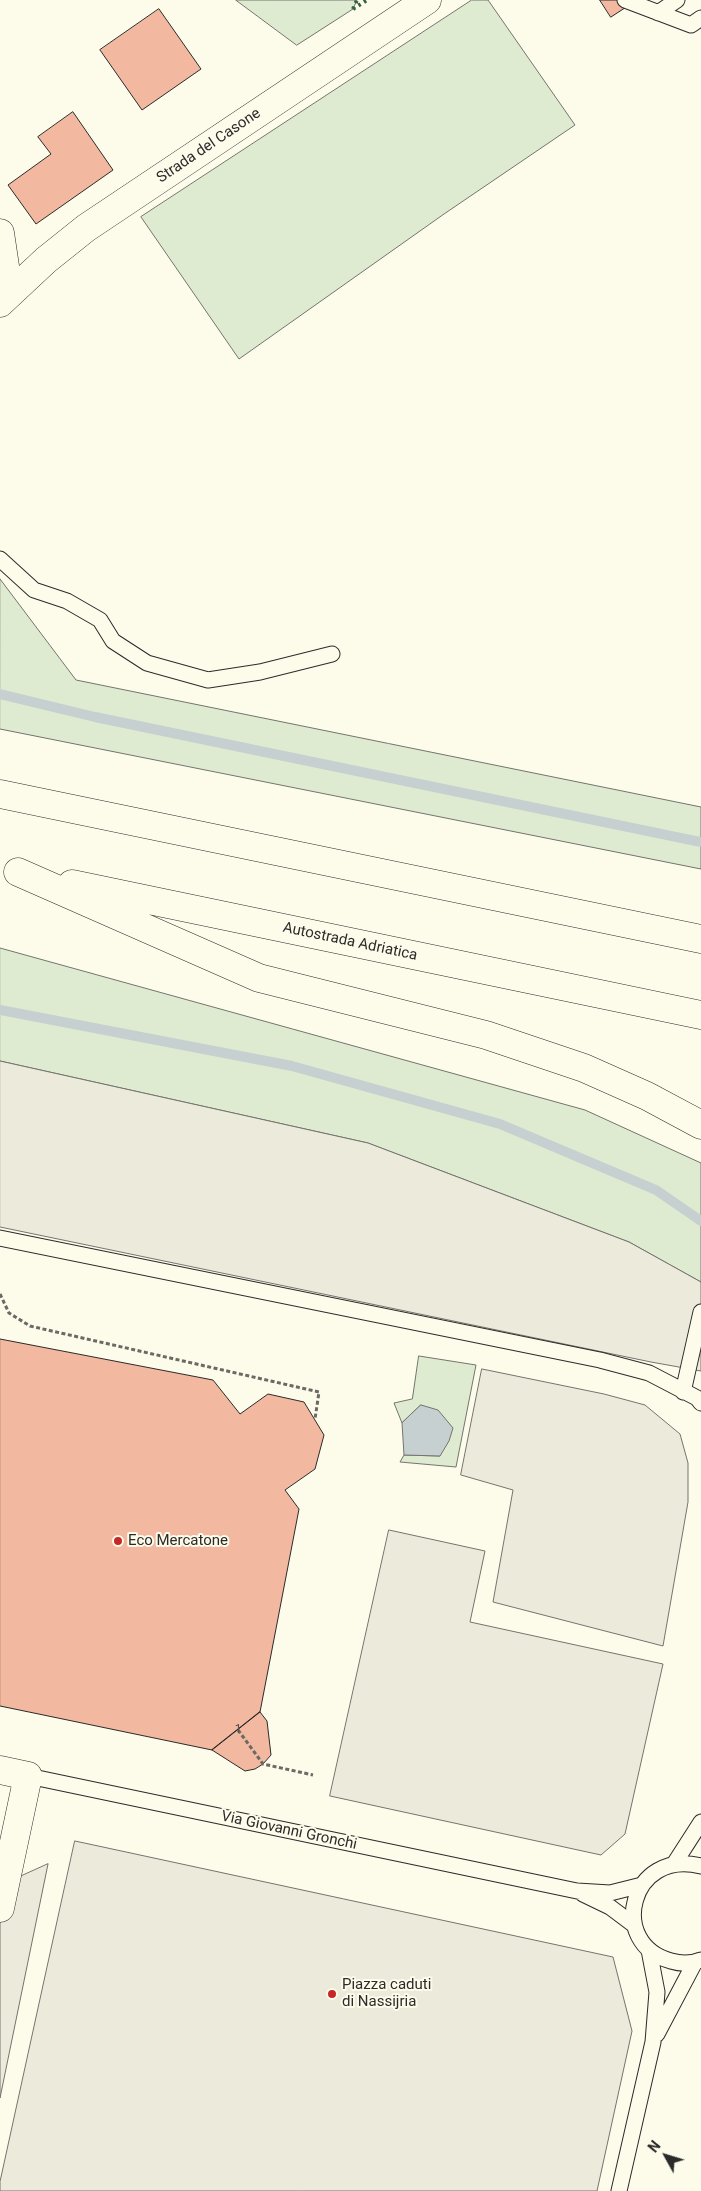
<!DOCTYPE html>
<html>
<head>
<meta charset="utf-8">
<style>
  body { margin:0 }
  #map { position:relative; width:701px; height:2191px; overflow:hidden; background:#fdfbea; font-family:Roboto,sans-serif }
  canvas { display:block }
  .north { position:absolute; left:641px; top:2131px; width:50px; height:50px; -webkit-text-stroke:4px #fdfbea; paint-order:stroke; rotate:309deg; font-size:14px; font-weight:700; line-height:20px; text-align:center; color:#2b2b2b }
  .north::after { content:''; display:block; margin:auto; width:18px; height:22px; background:#2b2b2b; clip-path:polygon(50% 0,100% 100%,50% 72%,0 100%) }
</style>
</head>
<body>
<div id="map">
<canvas width="701" height="2191"></canvas>
<div class="north">N</div>
</div>
<script>
const ctx = document.querySelector('canvas').getContext('2d');
ctx.lineJoin = 'round';
function paint(path, color) {
  ctx.fillStyle = color;
  ctx.fill(path, 'evenodd');
}
function strokePath(path, color, width, dash) {
  ctx.strokeStyle = color;
  ctx.lineWidth = width;
  ctx.lineCap = dash ? 'butt' : 'round';
  ctx.setLineDash(dash || []);
  ctx.stroke(path);
}
function drawText(font, color, halo, rows, align = 'center') {
  ctx.font = font + ' Roboto,sans-serif';
  ctx.lineWidth = 4;
  ctx.setLineDash([]);
  ctx.textBaseline = 'middle';
  ctx.strokeStyle = halo;
  ctx.fillStyle = color;
  for (const [text, x, y, turn = 0] of rows) {
    ctx.save();
    ctx.translate(x, y);
    ctx.rotate((+turn || 0) * Math.PI / 180);
    ctx.textAlign = isNaN(turn) ? turn : align;
    if (halo) ctx.strokeText(text, 0, 0);
    ctx.fillText(text, 0, 0);
    ctx.restore();
  }
}
const green = new Path2D(`
  M 236,0 L 357,0 L 353,9 L 297,45 Z
  M 472,0 L 488,0 L 575,125 L 444,214 L 239,359 L 141,217 Z
  M 0,579 L 76,680 L 701,807 L 701,869 L 0,729 Z
  M 0,948 L 585,1110 L 701,1163 L 701,1282 L 629,1242 L 368,1143 L 0,1061 Z
  M 419,1356 L 476,1365 L 456,1467 L 400,1462 L 404,1455 L 440,1456 L 421,1405 L 402,1423 L 394,1403 L 412,1399 Z`);
paint(green, '#deebd1');
strokePath(green, '#74746e', 1);
const parking = new Path2D(`
  M 0,1061 L 368,1143 L 629,1242 L 701,1282 L 701,1371 L 651,1362 L 0,1227 Z
  M 482,1369 L 604,1394 L 645,1405 L 680,1434 L 688,1463 L 688,1502 L 663,1646 L 493,1602 L 513,1490 L 461,1475 Z
  M 389,1530 L 485,1551 L 470,1622 L 663,1664 L 625,1834 L 601,1855 L 330,1796 Z
  M 75,1841 L 613,1957 L 632,2031 L 597,2191 L 0,2191 L 0,2182 Z
  M 48,1864 L 0,2098 L 0,1908 L 6,1883 Z`);
paint(parking, '#eceadb');
strokePath(parking, '#74746e', 1);
const water = new Path2D(`
  M 421,1405 L 438,1410 L 453,1428 L 449,1441 L 440,1456 L 404,1455 L 402,1423 Z`);
paint(water, '#c7d0d0');
strokePath(water, '#74746e', 1);
strokePath(new Path2D(`
  M 0,694 L 95,717 L 701,842
  M 0,1010 L 292,1066 L 500,1124 L 656,1190 L 701,1221`), '#c7d0d0', 10);
const building = new Path2D(`
  M 600,0 L 637,0 L 611,17 Z
  M 159,9 L 201,69 L 142,110 L 100,50 Z
  M 73,112 L 113,170 L 36,224 L 8,185 L 51,154 L 38,137 Z
  M 0,1339 L 213,1380 L 240,1414 L 268,1394 L 304,1402 L 324,1435 L 315,1469 L 285,1490 L 299,1509 L 260,1712 L 212,1750 L 0,1706 Z
  M 260,1712 L 267,1721 L 271,1755 L 263,1764 L 255,1769 L 245,1771 L 212,1750 Z`);
paint(building, '#f2b8a0');
strokePath(building, '#2b2b2b', 1);
const service = new Path2D(`
  M 625,0 L 691,25 L 701,18
  M 658,13 L 677,0
  M 0,559 L 34,590 L 67,601 L 100,620 L 113,641 L 147,663 L 208,680 L 260,672 L 332,654
  M 0,1238 L 600,1360 L 649,1373 L 697,1398 L 701,1403
  M 683,1392 L 701,1312
  M 28,1776 L 577,1891 L 610,1893 L 642,1885
  M 674,1864 L 701,1822
  M 701,1866 C 630,1848 607,1944 671,1961 C 681,1964 691,1964 701,1960
  M 583,1894 L 610,1907 L 634,1925
  M 657,2034 L 695,1962
  M 619,2191 L 653,2042 L 657,1992 L 649,1950`);
const minor = new Path2D(`
  M 0,233 L 9,293
  M 0,1770 L 28,1776 L 0,1908`);
const tertiary = new Path2D(`
  M 0,303 L 46,260 L 86,228 L 427,0`);
const motorway = new Path2D(`
  M 0,794 L 701,939
  M 18,872 L 259,978 L 486,1035 L 584,1068 L 647,1096 L 701,1125
  M 72,884 L 701,1015`);
strokePath(service, '#2b2b2b', 17);
strokePath(minor, '#2b2b2b', 29);
strokePath(tertiary, '#2b2b2b', 29);
strokePath(motorway, '#2b2b2b', 29);
strokePath(new Path2D(`
  M 0,1294 L 9,1313 L 30,1326 L 319,1392 L 315,1419
  M 238,1730 L 263,1764 L 313,1775`), '#6a6964', 3, [4, 2.5]);
strokePath(service, '#fdfbea', 15);
strokePath(minor, '#fdfbea', 28);
strokePath(tertiary, '#fdfbea', 28);
strokePath(motorway, '#fdfbea', 28);
strokePath(new Path2D(`
  M 353,9 L 367,0
  M 353,9 L 357,0`), '#34623c', 4, [2.5, 4]);
for (const [x, y, r, color] of [
  [118,1541,5,"#c62828"],
  [332,1994,5,"#c62828"]
]) {
  const dot = new Path2D();
  dot.arc(x, y, r, 0, 2 * Math.PI);
  ctx.fillStyle = color;
  ctx.fill(dot);
  strokePath(dot, '#fdfbea', 2);
}
drawText('12px', '#5d4e48', null, [
  ["1",238,1730]
]);
drawText('15px', '#2b2b2b', '#fdfbea', [
  ["Strada del Casone",209,146,-34],
  ["Autostrada Adriatica",350,942,12],
  ["Via Giovanni Gronchi",289,1831,12]
]);
drawText('15px', '#2b2b2b', '#fdfbea', [
  ["Eco Mercatone",128,1541],
  ["Piazza caduti",342,1985],
  ["di Nassijria",342,2002]
], 'left');
</script>
</body>
</html>
